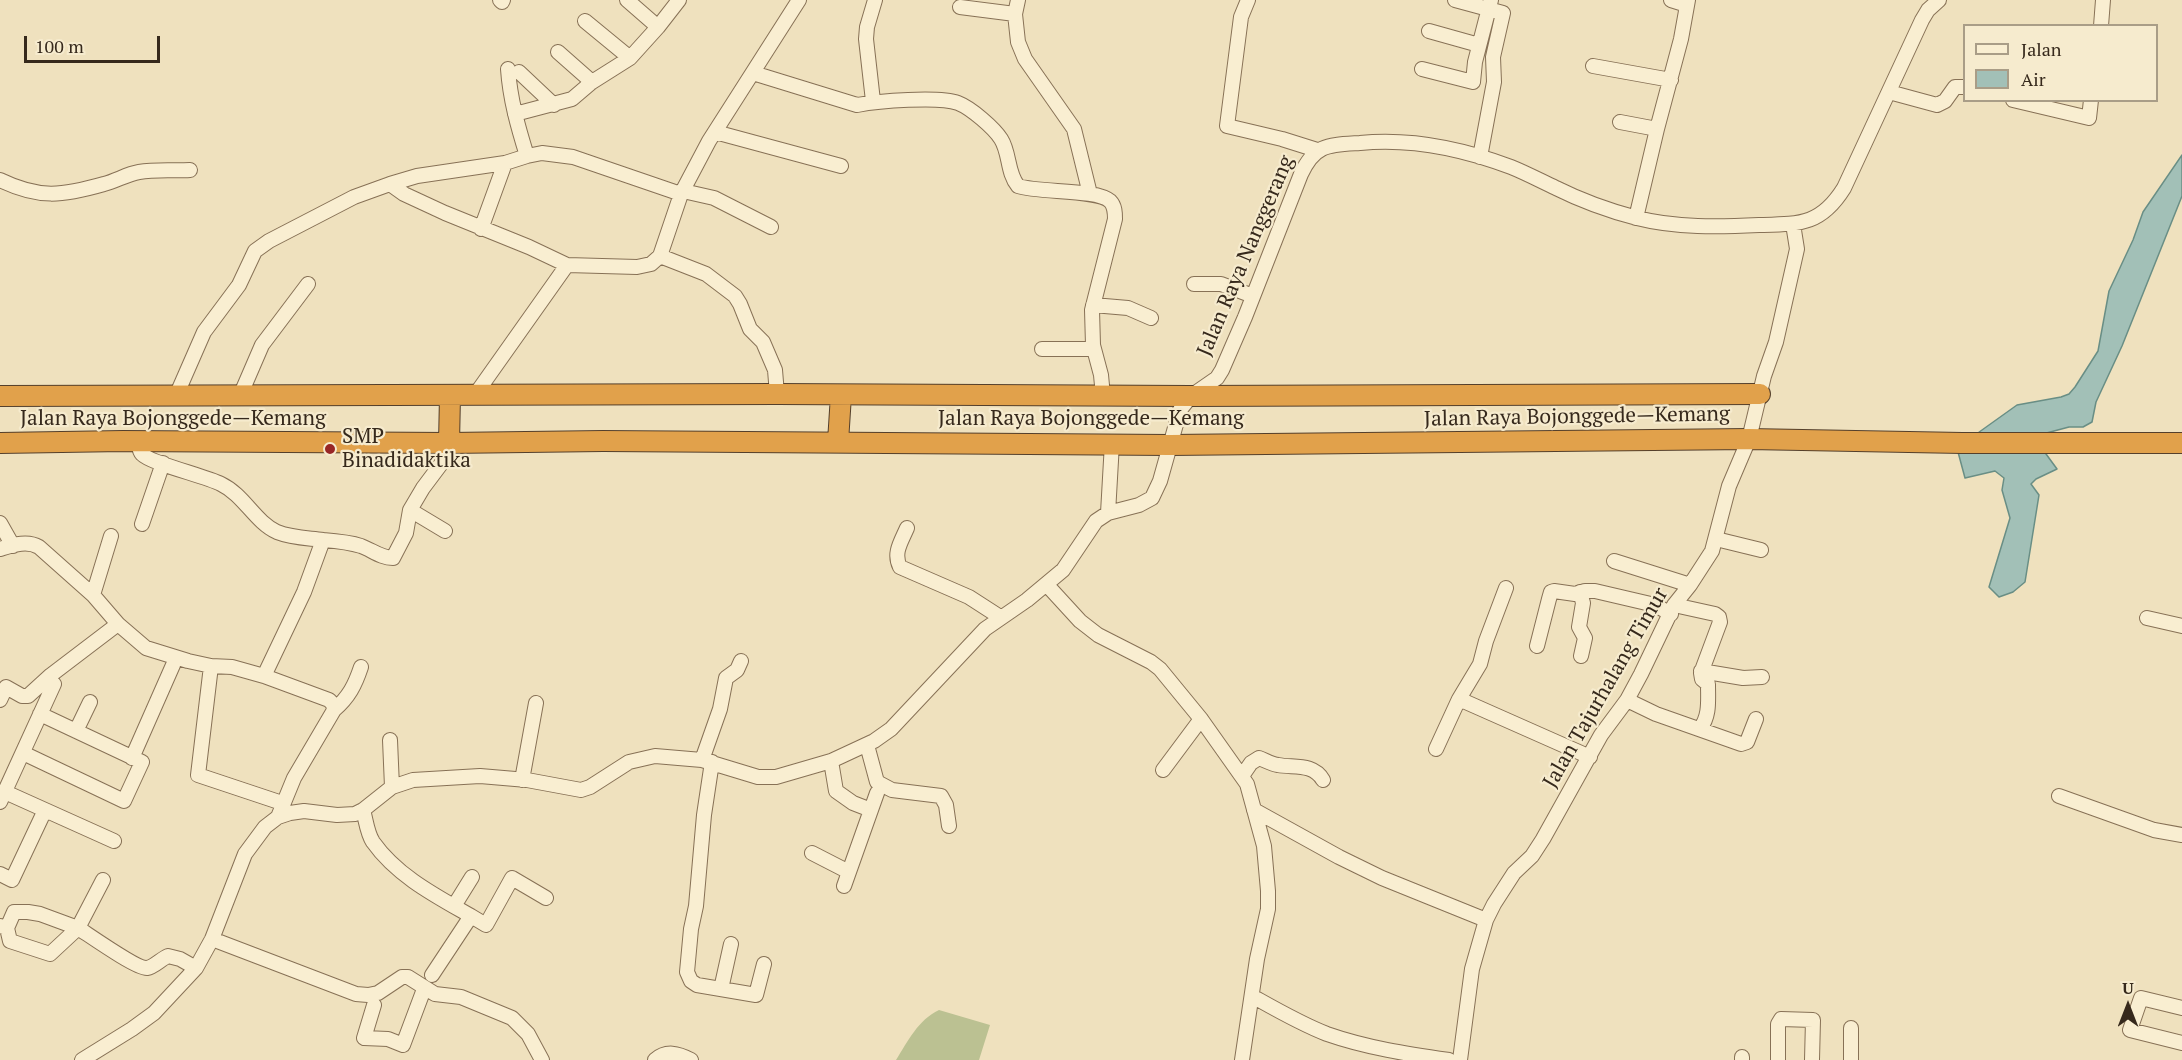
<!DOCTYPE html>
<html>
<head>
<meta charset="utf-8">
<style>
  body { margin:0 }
  #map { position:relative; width:2182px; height:1060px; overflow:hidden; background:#efe1be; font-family:"PT Serif",serif }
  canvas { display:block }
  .legend { position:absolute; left:1963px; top:24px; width:195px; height:78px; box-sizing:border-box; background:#f6ebce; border:2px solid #a99d87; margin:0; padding:8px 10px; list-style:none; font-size:18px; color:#36291c }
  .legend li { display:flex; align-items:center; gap:12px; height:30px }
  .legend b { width:30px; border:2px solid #a99d87 }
  .north { position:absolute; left:2098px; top:976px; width:60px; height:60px; -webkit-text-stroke:4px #f6ebce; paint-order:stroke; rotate:0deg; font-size:16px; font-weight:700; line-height:24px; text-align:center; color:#36291c }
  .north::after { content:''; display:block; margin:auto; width:21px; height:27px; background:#36291c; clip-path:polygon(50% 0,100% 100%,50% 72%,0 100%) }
  .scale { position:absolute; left:24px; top:36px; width:136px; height:27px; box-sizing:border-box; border:3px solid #36291c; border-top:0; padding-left:8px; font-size:18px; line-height:21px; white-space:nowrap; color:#36291c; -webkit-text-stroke:4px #f6ebce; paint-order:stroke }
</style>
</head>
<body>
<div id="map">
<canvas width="2182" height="1060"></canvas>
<ul class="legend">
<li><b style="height:8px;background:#f9eed1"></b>Jalan</li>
<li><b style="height:16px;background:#a2c0b7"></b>Air</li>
</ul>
<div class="north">U</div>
<div class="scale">100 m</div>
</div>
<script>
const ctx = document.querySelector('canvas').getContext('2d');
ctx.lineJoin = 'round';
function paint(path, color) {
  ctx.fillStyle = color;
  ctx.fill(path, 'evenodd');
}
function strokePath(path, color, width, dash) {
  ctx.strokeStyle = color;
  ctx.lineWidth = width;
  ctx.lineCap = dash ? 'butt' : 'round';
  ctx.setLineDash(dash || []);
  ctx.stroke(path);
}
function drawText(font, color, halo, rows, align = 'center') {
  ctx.font = font + ' "PT Serif",serif';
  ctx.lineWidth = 4.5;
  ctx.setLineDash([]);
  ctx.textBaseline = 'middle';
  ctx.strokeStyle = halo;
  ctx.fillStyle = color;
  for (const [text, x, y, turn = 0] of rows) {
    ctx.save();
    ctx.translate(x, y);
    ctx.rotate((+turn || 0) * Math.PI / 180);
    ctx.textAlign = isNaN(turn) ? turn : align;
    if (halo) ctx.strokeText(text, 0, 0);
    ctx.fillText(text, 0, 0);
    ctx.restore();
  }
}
paint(new Path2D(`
  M 939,1010 L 990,1025 L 979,1060 L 896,1060 C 908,1041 918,1020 939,1010 Z`), '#bbc192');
const water = new Path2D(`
  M 2182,155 L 2182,196 L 2122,346 L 2096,402 L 2092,422 L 2083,427 L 2069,427 L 2039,435 L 1975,435 L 2017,405 L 2061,397 L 2069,394 L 2075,387 L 2098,351 L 2109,291 L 2133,240 L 2143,212 Z
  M 2038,443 L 2057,469 L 2036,479 L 2031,484 L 2039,495 L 2025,582 L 2013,592 L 1999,597 L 1989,587 L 2010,518 L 2002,490 L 2004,478 L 1995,471 L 1965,478 L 1958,452 Z`);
paint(water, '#a2c0b7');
strokePath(water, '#698e85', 1.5);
const minor = new Path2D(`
  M 500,0 L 502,2 L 503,0
  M 627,0 L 658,27
  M 1018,0 L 1015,14 L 1018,42 L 1025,59 L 1074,129 L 1090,194
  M 1248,0 L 1241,17 L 1227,126 L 1282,139 L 1317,150
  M 1455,0 L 1503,13 L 1493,57 L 1494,82 L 1480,157
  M 1671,0 L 1687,5
  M 960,7 L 1015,14
  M 585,21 L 630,58
  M 2101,26 L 2103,0
  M 1429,31 L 1479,45
  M 558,52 L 592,82
  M 1593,66 L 1671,80
  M 1422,69 L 1473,82 L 1475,62 L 1491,0
  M 519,72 L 554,105
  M 753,73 L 857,105 C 878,101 939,96 958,103 C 971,108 994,128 1001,139 C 1010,153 1007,173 1018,186 C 1039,193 1097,189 1110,201 C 1115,206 1115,213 1115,219 L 1092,310 L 1093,345 L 1101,375 L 1103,396
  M 1889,92 L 1937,105 L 1945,101 L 1955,87 L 1964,87
  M 2013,100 L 2089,118 L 2091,100
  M 873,101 L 866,39 L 867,27 L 875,0
  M 515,114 L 572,99 L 592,82 L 630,58 L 658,27 L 679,0
  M 1620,122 L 1657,129
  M 715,132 L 841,166
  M 0,180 C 39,199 62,196 104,184 C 116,181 127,174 139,172 C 155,169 174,171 190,170
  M 390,184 L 404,194 L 445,213 L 529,247 L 567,265 L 637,267 L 651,264 L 660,256 L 681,194 L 573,157 L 542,153 L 527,156
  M 683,191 L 714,198 L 771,227
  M 681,194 L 709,141 L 799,0
  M 1636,218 L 1657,129 L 1681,39 L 1688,0
  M 481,229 L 505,163
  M 660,256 L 706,274 L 735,296 L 740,304 L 750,329 L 763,342 L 775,370 L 777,394
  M 1194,284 L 1221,284 L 1253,296
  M 1093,305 L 1128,308 L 1151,318
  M 1042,349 L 1093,349
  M 475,395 L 567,265
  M 176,396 L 204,332 L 239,285 L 255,251 L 269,241 L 354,197 L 390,184 L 417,176 L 505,163 L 527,156 C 518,127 510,99 508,69
  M 240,396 L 262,345 L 308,284
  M 138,441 C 139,446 139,451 142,454 C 150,463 205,476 221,484 C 244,495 255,522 277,532 C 292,538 308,538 323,540
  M 410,510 L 445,531
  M 1108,513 L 1112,443
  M 0,523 L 13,546
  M 142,524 L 163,463
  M 907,528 C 901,542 893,553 900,567 L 969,597 L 1000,617
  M 1716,539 L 1761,550
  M 0,549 C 13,545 27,540 39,547 L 93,595 L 118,624 L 146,648 L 188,661 L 211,666 L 232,667 L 264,676
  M 1614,561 L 1690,585
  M 1047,585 L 1080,621 L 1098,635 L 1151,662 L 1160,669 L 1201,719 L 1247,784 L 1264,846 L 1268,891 L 1268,909 L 1257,959 L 1242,1060
  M 1506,588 L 1486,641 L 1480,664 L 1459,699 L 1590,757
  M 1580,592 L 1583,603 L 1579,627 L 1585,638 L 1581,656
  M 93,595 L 111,536
  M 1674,605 L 1715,614 L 1719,617 L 1720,622 L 1701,673 L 1702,679 L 1708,684 C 1708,702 1710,715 1700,729
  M 2147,618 L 2182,626
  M 1537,646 L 1549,599 L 1551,592 L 1554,591 L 1575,594 L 1585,591 L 1595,591 L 1655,605 L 1671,614
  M 211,666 L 198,775 L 282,803
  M 1701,671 L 1743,678 L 1762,677
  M 0,700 L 6,687 L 22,696 L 28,696 L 51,675 L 118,624
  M 1627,700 L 1656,714 L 1741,744 L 1747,742 L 1756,719
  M 334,710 C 349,697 355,685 361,667
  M 76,731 L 90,702
  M 390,740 L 392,787
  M 867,745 L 877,782 L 892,790 L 941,796 L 946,805 L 949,826
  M 1436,749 L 1459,699
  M 23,753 L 124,801 L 142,762 L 40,714
  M 132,758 L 173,665
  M 702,760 L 720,709 L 726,678 L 737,670 L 741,661
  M 831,761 L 836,791 L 853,803 L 871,810
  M 712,762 L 704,815 L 696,906 L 691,929 L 687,972 L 691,981 L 697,985 L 756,995 L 764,964
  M 1163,770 L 1201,719
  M 1242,776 L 1251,763 L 1259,758 C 1265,760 1271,764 1278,765 C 1294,768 1313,763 1323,780
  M 522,780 L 536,703
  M 5,792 L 114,841
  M 2059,796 L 2154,830 L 2182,835
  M 0,802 L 54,684
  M 363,810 C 366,820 367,833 373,842 C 397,876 436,896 471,916 L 432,975
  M 1254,810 L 1339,857 L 1382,878 L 1486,920
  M 278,817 L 294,778 L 334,710 L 333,704 L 329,700 L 264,676 L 304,592 L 323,540 C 336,541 349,542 361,546 C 372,550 381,558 393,558 L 406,533 L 410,510 L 423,488 L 441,464 L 449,443
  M 812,853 L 849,872
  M 0,874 L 12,880 L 45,810
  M 844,886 L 877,793
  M 454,906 L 472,877
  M 471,916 L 486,925 L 512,878 L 546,898
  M 0,926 L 7,928 L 14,912 L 28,912 L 40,914 L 78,928 L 103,880
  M 7,928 L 10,941 L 50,954 L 78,928 C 89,935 137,969 147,968 C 154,967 161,959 168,956 L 180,959 L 196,968
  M 212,939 L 356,994 L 368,995 L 378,993 L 402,977 L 408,977 L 435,994 L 461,997 L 512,1018 L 528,1034 L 542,1060
  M 721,989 L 731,944
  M 1252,996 C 1277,1010 1301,1024 1327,1034 C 1367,1048 1408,1054 1449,1060
  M 374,1005 L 364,1038 L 388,1039 L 403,1045 L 424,989
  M 2182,1008 L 2141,998 L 2130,1030 L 2182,1043
  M 1851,1028 L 1851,1060
  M 82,1060 L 132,1029 L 154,1013 L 196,968 L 212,939 L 245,854 L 265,827 L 278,817 L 290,813 L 304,811 L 337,815 L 355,814 L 363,810 L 392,787 L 413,780 L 480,776 L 527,780 L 581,790 L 590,787 L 629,762 L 655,756 L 702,760 L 758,777 L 776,777 L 831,761 L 874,741 L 891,729 L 985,629 L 1027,600 L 1063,570 L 1096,521 L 1108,513 L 1139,505 L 1152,498 L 1160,481 L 1180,410 L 1191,396 L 1217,378 L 1222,370 L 1245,317 L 1301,174 C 1315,144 1328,145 1360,143 C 1410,138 1463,149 1511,167 C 1526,173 1541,181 1556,188 C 1582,201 1610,211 1637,218 C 1676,228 1719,227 1759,225 C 1800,224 1821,225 1844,188 L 1922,20 L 1928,10 L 1939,0
  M 655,1060 C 666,1050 678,1053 691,1060
  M 1460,1060 L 1472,969 L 1486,920 L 1494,904 L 1514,873 L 1532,856 L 1543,839 L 1601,735 L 1627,700 L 1641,674 L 1674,605 L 1690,585 L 1712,551 L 1729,486 L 1749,439 L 1764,376 L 1776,342 L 1797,249 L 1793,224
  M 1742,1060 L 1742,1057
  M 1778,1060 L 1778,1024 L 1781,1019 L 1813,1020 L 1812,1060`);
const highway = new Path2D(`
  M 0,396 L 777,394 L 1191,396 L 1760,394
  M 838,442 L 841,395
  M 0,443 L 123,441 L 449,443 L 603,441 L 1170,445 L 1749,439 L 1962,443 L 2182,443
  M 449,443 L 450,396`);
strokePath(minor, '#877156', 16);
strokePath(highway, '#543f2b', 22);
strokePath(minor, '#f9eed1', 14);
strokePath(highway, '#e1a14b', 20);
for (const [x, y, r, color] of [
  [330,449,6,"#982625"]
]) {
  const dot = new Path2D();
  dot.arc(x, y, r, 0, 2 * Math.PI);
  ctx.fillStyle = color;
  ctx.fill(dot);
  strokePath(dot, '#f6ebce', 2);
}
drawText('21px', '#36291c', '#f6ebce', [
  ["Jalan Raya Nanggerang",1246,256,-67],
  ["Jalan Raya Bojonggede—Kemang",1577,417,-1],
  ["Jalan Raya Bojonggede—Kemang",173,419],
  ["Jalan Raya Bojonggede—Kemang",1091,419],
  ["Jalan Tajurhalang Timur",1606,688,-60]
]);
drawText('21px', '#36291c', '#f6ebce', [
  ["SMP",342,437],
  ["Binadidaktika",342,461]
], 'left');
</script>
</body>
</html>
